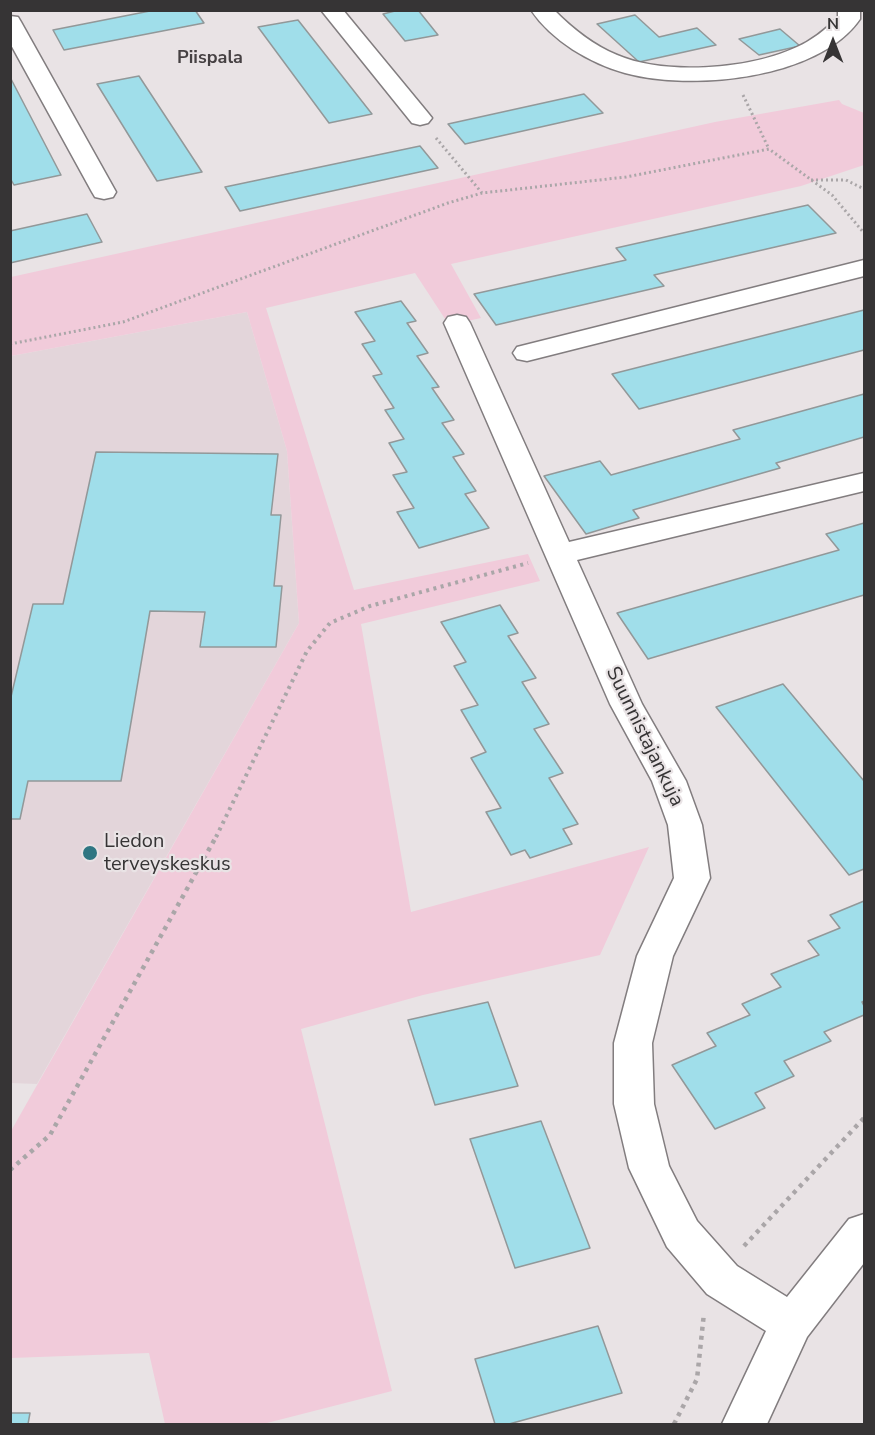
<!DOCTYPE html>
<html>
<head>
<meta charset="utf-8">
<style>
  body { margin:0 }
  #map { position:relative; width:875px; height:1435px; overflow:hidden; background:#e9e3e5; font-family:"Nunito Sans",sans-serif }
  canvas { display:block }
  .frame { position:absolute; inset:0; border:12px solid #363435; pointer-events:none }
  .north { position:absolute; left:803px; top:12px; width:60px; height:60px; -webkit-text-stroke:4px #e9e3e5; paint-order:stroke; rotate:0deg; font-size:16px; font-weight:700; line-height:24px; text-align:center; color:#363435 }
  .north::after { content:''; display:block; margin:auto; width:21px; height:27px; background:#363435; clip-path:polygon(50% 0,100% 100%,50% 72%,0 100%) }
</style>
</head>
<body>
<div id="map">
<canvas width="875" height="1435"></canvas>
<div class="frame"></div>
<div class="north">N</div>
</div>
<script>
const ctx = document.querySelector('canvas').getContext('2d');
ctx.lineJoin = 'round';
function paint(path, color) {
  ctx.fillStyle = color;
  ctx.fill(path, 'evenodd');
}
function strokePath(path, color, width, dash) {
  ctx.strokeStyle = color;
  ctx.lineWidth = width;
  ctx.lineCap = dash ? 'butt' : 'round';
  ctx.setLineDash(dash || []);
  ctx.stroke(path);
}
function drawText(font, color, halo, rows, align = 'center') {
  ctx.font = font + ' "Nunito Sans",sans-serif';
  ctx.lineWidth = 4.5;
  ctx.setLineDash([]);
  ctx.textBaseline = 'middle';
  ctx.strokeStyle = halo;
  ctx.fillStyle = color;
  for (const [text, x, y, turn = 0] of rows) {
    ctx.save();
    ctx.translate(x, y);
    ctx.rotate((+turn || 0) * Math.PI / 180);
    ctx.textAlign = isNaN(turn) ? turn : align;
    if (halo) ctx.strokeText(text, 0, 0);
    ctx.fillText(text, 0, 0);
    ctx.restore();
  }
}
paint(new Path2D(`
  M 247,312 L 287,451 L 299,623 L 37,1084 L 11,1083 L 11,356 Z`), '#e3d5da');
paint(new Path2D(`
  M 839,100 L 842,104 L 864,113 L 864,165 L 801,186 L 451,264 L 481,318 L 449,325 L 415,273 L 266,308 L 354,590 L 528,554 L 540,581 L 361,624 L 411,912 L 649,847 L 600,955 L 423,995 L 301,1029 L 392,1391 L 263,1424 L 165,1424 L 149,1353 L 11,1358 L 11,1131 L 299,623 L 287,451 L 247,312 L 11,356 L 11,277 L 715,122 Z`), '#f1cbda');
const building = new Path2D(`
  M 155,10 L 195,10 L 204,23 L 64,50 L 53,30 Z
  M 399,10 L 418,10 L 438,35 L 405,41 L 383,14 Z
  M 635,15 L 659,37 L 697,28 L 716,45 L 639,62 L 597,24 Z
  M 298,20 L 372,114 L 329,123 L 258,27 Z
  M 780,29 L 800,46 L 759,55 L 739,39 Z
  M 139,76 L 202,172 L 157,181 L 97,84 Z
  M 10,77 L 61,175 L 14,185 L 10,178 Z
  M 584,94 L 603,113 L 465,144 L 448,124 Z
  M 420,146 L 438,168 L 240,211 L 225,187 Z
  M 808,205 L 836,233 L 654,275 L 664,286 L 496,325 L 474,294 L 626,260 L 616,248 Z
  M 87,214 L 102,242 L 10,263 L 10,231 Z
  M 401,301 L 416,321 L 407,323 L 428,353 L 417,356 L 439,387 L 432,388 L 454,420 L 442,423 L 464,454 L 453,457 L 476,491 L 465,494 L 489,528 L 419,548 L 397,512 L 414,508 L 393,475 L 407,472 L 389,443 L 404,439 L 385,410 L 394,408 L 373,376 L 382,374 L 362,344 L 375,341 L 355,312 Z
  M 864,310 L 864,350 L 639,409 L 612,374 Z
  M 864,394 L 864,437 L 776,463 L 780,468 L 633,510 L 639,518 L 586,534 L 544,476 L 600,461 L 611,475 L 740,439 L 733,430 Z
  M 96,452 L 278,454 L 271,515 L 281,515 L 274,586 L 282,586 L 276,647 L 200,647 L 205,612 L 150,611 L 121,781 L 28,781 L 20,819 L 10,819 L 10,701 L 33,604 L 63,604 Z
  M 864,523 L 864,595 L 648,659 L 617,613 L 839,550 L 826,534 Z
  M 500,605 L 518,633 L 508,636 L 536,678 L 522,682 L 549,724 L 534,729 L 563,773 L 549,778 L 578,824 L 563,829 L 572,844 L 530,858 L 525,850 L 511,855 L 486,812 L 501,808 L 471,758 L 486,752 L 461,710 L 478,705 L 454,666 L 466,662 L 441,622 Z
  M 783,684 L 864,781 L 864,869 L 849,875 L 716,707 Z
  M 864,901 L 864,1001 L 862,1002 L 864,1006 L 864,1015 L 824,1032 L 831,1041 L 784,1061 L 794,1076 L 755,1093 L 765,1108 L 715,1129 L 672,1065 L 716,1046 L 707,1033 L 750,1015 L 742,1004 L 781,987 L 771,974 L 819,955 L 808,941 L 840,928 L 830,915 Z
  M 488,1002 L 518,1086 L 435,1105 L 408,1020 Z
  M 541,1121 L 590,1248 L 515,1268 L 470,1139 Z
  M 598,1326 L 622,1393 L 509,1424 L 495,1424 L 475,1359 Z
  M 10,1413 L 30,1413 L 28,1424 L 10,1424 Z`);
paint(building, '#a0deea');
strokePath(building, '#929899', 1.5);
const minor = new Path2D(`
  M 321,10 L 343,10 L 428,113 L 432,118 L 428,123 L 420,125 L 412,123 Z
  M 531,10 L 554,10 C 573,29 593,45 617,55 C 666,76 750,69 797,47 C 813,40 826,29 838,17 L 838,10 L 860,10 L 860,19 C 818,80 690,91 625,73 C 590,63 552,41 531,10 Z
  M 10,16 L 18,17 L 21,22 L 116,192 L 113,197 L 104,199 L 95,197 L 92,192 L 10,43 Z
  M 864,260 L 864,276 L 527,361 L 517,359 L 513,353 L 517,347 Z
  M 457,315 L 466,317 L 470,323 L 569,542 L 864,473 L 864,491 L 577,560 L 642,704 L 686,781 L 702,825 L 710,878 L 673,956 L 652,1043 L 654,1104 L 669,1166 L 697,1221 L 737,1266 L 787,1297 L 849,1219 L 864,1214 L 864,1263 L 807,1337 L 767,1424 L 722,1424 L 766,1331 L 707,1294 L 667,1247 L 629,1168 L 614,1104 L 614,1043 L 637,956 L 674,878 L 668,825 L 652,781 L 610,704 L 444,323 L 448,317 Z`);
strokePath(minor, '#827d7f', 3);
strokePath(new Path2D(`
  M 743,95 L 769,149
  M 436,138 L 482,193
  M 811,180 L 846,180 L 864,189
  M 10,344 L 123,322 L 448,203 L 482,193 L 626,177 L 769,149 L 832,195 L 864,233`), '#aaa6a8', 3, [2, 3]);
strokePath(new Path2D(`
  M 216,837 L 307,651 L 330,623 L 370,606 L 528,563`), '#aaa6a8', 4, [3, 4.5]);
strokePath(new Path2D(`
  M 10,1170 L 50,1135 L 217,835
  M 744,1246 L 864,1118
  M 674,1424 L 697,1379 L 704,1313`), '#aaa6a8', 4.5, [4, 5]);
paint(minor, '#fff');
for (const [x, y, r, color] of [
  [90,853,8,"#2f7682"]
]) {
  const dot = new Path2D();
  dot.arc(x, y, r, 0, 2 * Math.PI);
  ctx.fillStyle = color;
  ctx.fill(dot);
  strokePath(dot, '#e9e3e5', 2);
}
drawText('bold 18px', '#464143', '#e9e3e5', [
  ["Piispala",210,59]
]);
drawText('20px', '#363435', '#e9e3e5', [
  ["Suunnistajankuja",644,737,64]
]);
drawText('20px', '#363435', '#e9e3e5', [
  ["Liedon",104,842],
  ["terveyskeskus",104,865]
], 'left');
</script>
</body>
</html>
